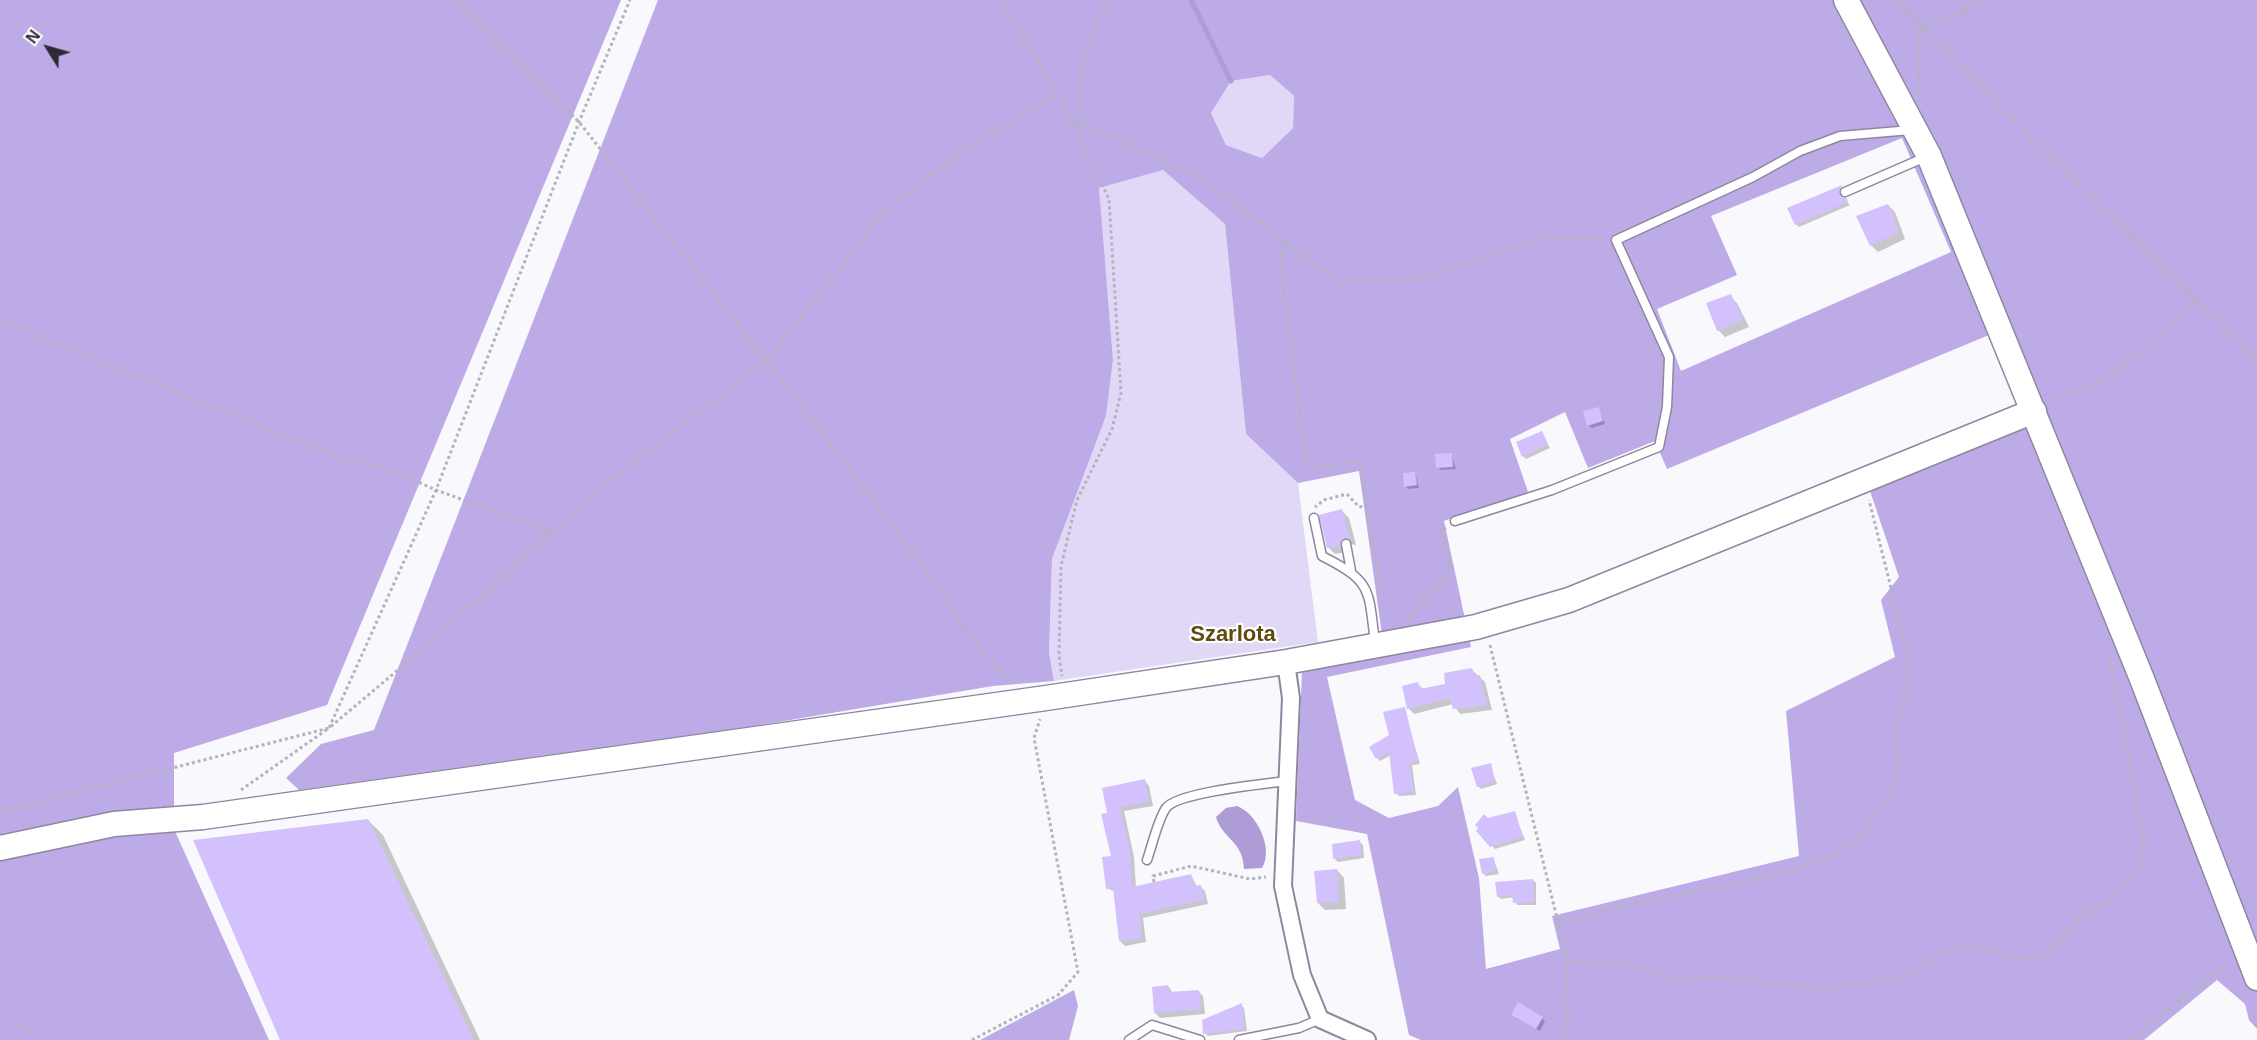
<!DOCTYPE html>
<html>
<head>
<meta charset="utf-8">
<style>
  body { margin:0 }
  #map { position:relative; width:2257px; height:1040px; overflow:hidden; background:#f9f8fd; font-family:Arial,sans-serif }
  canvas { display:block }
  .north { position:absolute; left:18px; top:18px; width:60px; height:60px; -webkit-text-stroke:4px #fff; paint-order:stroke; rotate:307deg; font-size:16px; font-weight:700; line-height:24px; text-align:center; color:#2d2a34 }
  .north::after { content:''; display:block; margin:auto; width:21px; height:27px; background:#2d2a34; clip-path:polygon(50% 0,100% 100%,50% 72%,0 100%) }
</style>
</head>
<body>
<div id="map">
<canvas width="2257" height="1040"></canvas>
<div class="north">N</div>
</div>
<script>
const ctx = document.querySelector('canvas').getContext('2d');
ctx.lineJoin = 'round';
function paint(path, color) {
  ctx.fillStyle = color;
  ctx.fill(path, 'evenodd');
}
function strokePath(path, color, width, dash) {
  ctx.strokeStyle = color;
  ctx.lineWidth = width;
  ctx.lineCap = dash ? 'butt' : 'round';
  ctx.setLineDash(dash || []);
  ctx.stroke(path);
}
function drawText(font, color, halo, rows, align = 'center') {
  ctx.font = font + ' Arial,sans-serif';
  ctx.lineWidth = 4.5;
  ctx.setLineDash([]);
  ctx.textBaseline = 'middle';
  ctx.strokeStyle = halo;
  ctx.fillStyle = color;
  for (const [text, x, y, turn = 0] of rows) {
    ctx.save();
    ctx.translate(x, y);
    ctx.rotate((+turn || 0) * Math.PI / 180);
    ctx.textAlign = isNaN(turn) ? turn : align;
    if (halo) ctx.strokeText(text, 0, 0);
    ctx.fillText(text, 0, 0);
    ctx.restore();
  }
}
paint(new Path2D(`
  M 1270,75 L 1294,96 L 1293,128 L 1262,158 L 1226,145 L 1211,113 L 1231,81 Z
  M 1163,170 L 1225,224 L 1246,434 L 1298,483 L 1318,642 L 1054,681 L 1049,653 L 1052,559 L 1106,416 L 1113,360 L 1098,188 Z`), '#e1d8f8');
paint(new Path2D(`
  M 0,0 L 621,0 L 327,705 L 174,753 L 174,829 L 269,1040 L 0,1040 Z
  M 658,0 L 2257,0 L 2257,1029 L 2249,1020 L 2245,1004 L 2217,980 L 2144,1040 L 1421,1040 L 1409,1035 L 1367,834 L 1296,821 L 1302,672 L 1385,656 L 1359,471 L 1298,483 L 1246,434 L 1225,224 L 1163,170 L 1099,188 L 1113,360 L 1106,416 L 1052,559 L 1049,653 L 1054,681 L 993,686 L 748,727 L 299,790 L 286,778 L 321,744 L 374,730 ZM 1270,75 L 1294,96 L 1293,128 L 1262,158 L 1226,145 L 1211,113 L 1231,81 ZM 1902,138 L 1951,252 L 1681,371 L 1657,309 L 1737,275 L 1711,216 ZM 1989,335 L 2027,425 L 1870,491 L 1899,577 L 1881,600 L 1895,657 L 1786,711 L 1799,856 L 1552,916 L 1560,949 L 1486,969 L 1479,878 L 1458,787 L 1438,806 L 1389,818 L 1355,800 L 1327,677 L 1471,647 L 1444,521 L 1528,492 L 1510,439 L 1565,412 L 1588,468 L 1655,441 L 1667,469 Z
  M 1074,990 L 1078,1006 L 1069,1040 L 980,1040 Z`), '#bdabe7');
paint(new Path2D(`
  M 1237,806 C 1257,813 1274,849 1262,868 L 1244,869 C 1243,840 1222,839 1216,817 L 1226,808 Z`), '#ad9cd6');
paint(new Path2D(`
  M 1842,187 L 1844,190 L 1842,197 L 1850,205 L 1799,227 L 1796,224 L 1789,209 Z
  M 1888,205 L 1895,212 L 1905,239 L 1878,252 L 1871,245 Z
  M 1730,296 L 1737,303 L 1749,327 L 1725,337 L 1718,330 Z
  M 1599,409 L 1605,424 L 1592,428 L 1588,425 Z
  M 1541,433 L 1550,448 L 1526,459 L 1523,456 Z
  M 1451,454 L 1456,469 L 1441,470 L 1438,467 Z
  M 1415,473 L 1419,488 L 1408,489 L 1405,486 Z
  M 1342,511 L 1349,518 L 1356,545 L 1351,544 L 1347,552 L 1335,554 L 1328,547 Z
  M 1472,670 L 1485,682 L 1492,710 L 1460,714 L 1453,704 L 1414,714 L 1409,709 L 1403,687 L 1418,684 L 1423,689 L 1447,686 Z
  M 1404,709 L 1420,764 L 1412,765 L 1416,795 L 1399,796 L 1396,793 L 1391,755 L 1380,761 L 1377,758 Z
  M 1490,765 L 1497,784 L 1481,789 L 1478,786 Z
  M 1145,781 L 1149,786 L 1153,806 L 1124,811 L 1134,857 L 1136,888 L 1191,875 L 1197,887 L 1200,886 L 1205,891 L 1208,904 L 1143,918 L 1146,942 L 1125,946 L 1120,941 L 1115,892 L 1107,888 L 1113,857 L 1108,814 Z
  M 1514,813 L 1525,840 L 1495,849 L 1478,831 L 1488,820 Z
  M 368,820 L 383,835 L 480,1040 L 282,1040 Z
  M 1360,842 L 1363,845 L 1364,858 L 1338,862 L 1335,859 Z
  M 1493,858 L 1499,874 L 1486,876 L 1483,873 Z
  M 1337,870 L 1344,878 L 1346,909 L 1325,910 L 1318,903 Z
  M 1533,880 L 1536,883 L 1536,905 L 1517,905 L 1514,897 L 1501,899 L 1498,896 Z
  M 1168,986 L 1173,993 L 1198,991 L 1203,996 L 1205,1014 L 1160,1018 L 1155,1013 Z
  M 1241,1005 L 1244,1008 L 1247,1031 L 1208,1036 L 1205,1033 Z
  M 1516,1018 L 1542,1018 L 1545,1021 L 1540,1031 Z`), '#0003');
strokePath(new Path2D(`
  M 1191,0 L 1231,81`), '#ad9cd6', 5);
paint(new Path2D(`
  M 1842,185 L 1839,194 L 1847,198 L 1848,202 L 1795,225 L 1787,208 Z
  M 1888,204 L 1899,232 L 1870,246 L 1856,216 Z
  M 1731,294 L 1743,320 L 1717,331 L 1706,303 Z
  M 1599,407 L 1603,421 L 1587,426 L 1583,411 Z
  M 1542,431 L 1548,444 L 1522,457 L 1516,442 Z
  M 1452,453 L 1453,467 L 1436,468 L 1435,454 Z
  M 1415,472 L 1417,485 L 1404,487 L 1403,473 Z
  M 1342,509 L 1350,539 L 1344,538 L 1340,546 L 1327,548 L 1319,515 Z
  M 1472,668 L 1475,676 L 1480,675 L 1487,705 L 1453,709 L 1450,698 L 1407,709 L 1402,686 L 1418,682 L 1420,689 L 1445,684 L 1444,673 Z
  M 1405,707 L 1418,761 L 1409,763 L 1414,792 L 1394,794 L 1389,752 L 1376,759 L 1369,747 L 1389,735 L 1383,712 Z
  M 1491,763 L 1495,781 L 1477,787 L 1471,768 Z
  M 1145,779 L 1149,802 L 1120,807 L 1130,851 L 1132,887 L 1191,874 L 1194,886 L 1201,885 L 1204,900 L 1139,914 L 1142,938 L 1119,941 L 1113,888 L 1106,889 L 1102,857 L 1111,856 L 1101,814 L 1107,813 L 1102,788 Z
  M 1515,811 L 1523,837 L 1490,847 L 1476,831 L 1478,828 L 1475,825 L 1484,814 L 1488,818 Z
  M 368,819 L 474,1040 L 280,1040 L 193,840 Z
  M 1360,840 L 1361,855 L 1333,859 L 1332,844 Z
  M 1494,857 L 1496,871 L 1482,874 L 1479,859 Z
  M 1337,869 L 1339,902 L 1317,903 L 1314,871 Z
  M 1533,879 L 1534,902 L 1513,903 L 1512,895 L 1497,897 L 1495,882 Z
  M 1168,985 L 1169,992 L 1199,990 L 1201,1009 L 1154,1013 L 1152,987 Z
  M 1518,1002 L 1543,1017 L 1536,1029 L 1511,1015 Z
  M 1242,1003 L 1244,1029 L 1203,1034 L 1202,1020 Z`), '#d2c1fd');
const lane = new Path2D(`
  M 1845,192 L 1928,156
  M 1314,518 L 1322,556 C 1373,582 1368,589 1375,642
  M 1455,521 L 1552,490 L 1659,447 L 1667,407 L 1669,357 L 1616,240 L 1753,177 L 1800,151 L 1840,136 L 1911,130
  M 1346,544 L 1351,571
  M 1147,860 C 1152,846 1158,819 1166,808 C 1178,792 1265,784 1287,781
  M 1129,1040 L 1152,1025 L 1200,1040
  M 1239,1040 L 1299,1028 L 1320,1019`);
const street = new Path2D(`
  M 1286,662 L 1291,698 L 1283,886 L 1302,975 L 1320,1019 L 1367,1040`);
const secondary = new Path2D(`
  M 1846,0 L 1929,156 L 2142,679 L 2257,978
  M 0,848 L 114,824 L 203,817 L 1046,698 L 1286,662 L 1476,627 L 1569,600 L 2034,411`);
strokePath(lane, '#8d879f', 11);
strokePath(street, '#8d879f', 20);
strokePath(secondary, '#8d879f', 27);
strokePath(new Path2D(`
  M 457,0 L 579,122 L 767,361 L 918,560 L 978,648 L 1012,681
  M 1001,0 L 1057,94 L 1109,199 L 1121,393 L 1112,429 L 1077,500 L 1061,566 L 1059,656 L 1062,676
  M 1896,0 L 2031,138 L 2257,359
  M 1960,12 L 1965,0
  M 1918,92 L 1920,26 L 1960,13 L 1982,0
  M 1072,121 L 1099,130 L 1205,180 L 1338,282 L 1392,281 L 1432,275 L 1547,237 L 1605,240
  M 1084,125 L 1080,92 L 1084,54 L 1108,0
  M 1285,241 L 1280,258 L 1306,459 L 1312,468 L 1360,461 L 1367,506 L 1359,507 L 1347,494 L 1324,500 L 1315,507
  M 0,320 L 335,456 L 392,470 L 436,490 L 552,532
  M 2052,402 L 2117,372 L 2197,300
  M 1367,506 L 1380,583 L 1378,587
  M 1408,619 L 1450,570 L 1442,531 L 1446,528
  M 1490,645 L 1567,959 L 1596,966 L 1626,964 L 1669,979 L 1720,978 L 1820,988 L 1908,977 L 1941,952 L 1978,946 L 2026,959 L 2047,953 L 2081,916 L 2115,896 L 2139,867 L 2145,848 L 2110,658
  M 241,790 L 329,728 L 436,490 L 579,122 L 630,0
  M 0,812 L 329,728 L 417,654 L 623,469 L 767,361 L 883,213 L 960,152 L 1057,94
  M 1154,882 L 1153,876 L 1191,866 L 1250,879 L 1266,877
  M 1558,921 L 1577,921 L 1616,907 L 1786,873 L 1829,857 L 1856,841 L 1893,794 L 1899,761 L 1896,732 L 1911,668 L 1869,500
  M 16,1020 L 38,1040
  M 972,1040 L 1058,995 L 1078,972 L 1034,738 L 1040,719
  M 1562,1040 L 1568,1024 L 1567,959
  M 2131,1040 L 2229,961`), '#b5b3ba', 3, [3, 3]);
strokePath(lane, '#fff', 8);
strokePath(street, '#fff', 16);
strokePath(secondary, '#fff', 24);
drawText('bold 22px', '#604b0e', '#fff', [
  ["Szarlota",1233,635]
]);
</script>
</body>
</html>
